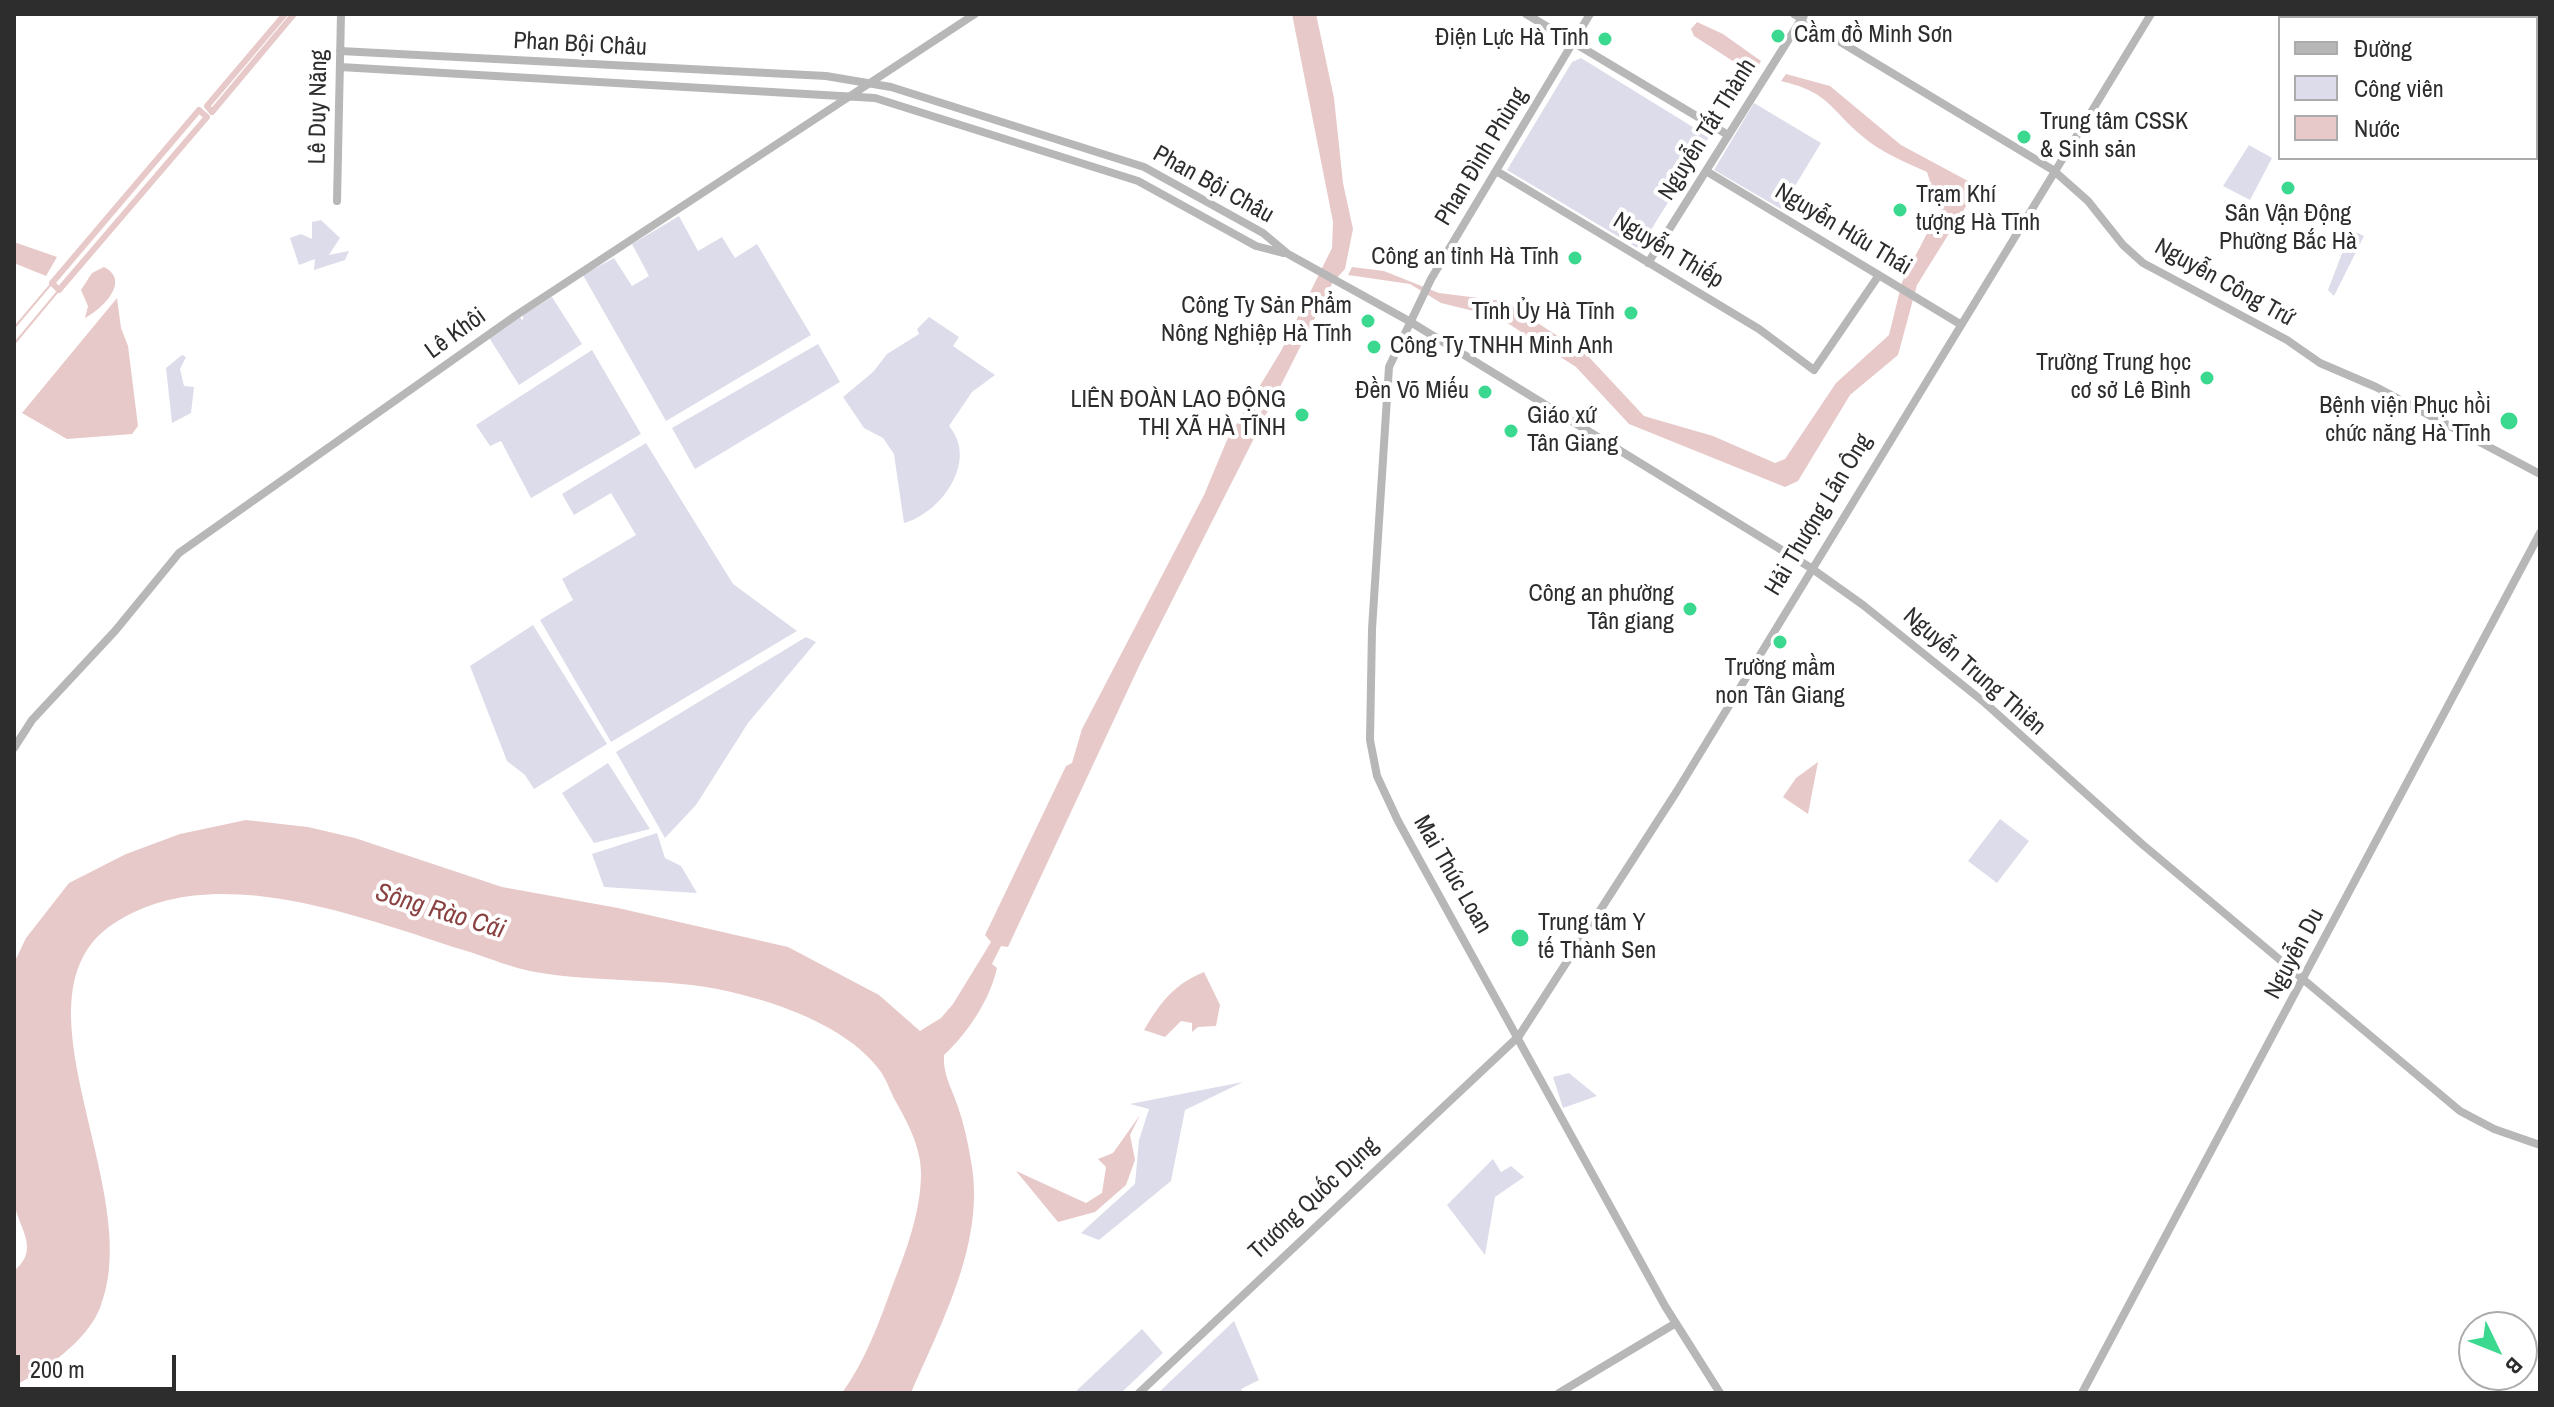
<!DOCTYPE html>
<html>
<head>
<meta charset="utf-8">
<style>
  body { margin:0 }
  #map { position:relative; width:2554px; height:1407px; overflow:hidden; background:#fff; font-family:"Archivo Narrow",sans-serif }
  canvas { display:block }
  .frame { position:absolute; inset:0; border:16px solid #2d2d2d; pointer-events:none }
  .legend { position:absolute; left:2278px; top:16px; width:260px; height:144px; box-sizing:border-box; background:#fff; border:2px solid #ababab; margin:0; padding:10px 14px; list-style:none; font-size:24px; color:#2d2d2d }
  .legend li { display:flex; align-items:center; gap:16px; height:40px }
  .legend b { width:40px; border:2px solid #ababab }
  .north { position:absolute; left:2458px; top:1311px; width:80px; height:80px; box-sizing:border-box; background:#fff; border:2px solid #ababab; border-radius:50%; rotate:133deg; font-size:22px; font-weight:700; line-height:32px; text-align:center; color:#2d2d2d }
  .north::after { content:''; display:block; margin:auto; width:28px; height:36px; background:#3bd890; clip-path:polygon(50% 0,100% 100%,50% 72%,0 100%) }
  .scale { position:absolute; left:16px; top:1355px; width:160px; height:36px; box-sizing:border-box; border:4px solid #2d2d2d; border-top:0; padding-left:10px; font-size:24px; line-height:28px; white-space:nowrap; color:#2d2d2d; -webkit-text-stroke:6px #fff; paint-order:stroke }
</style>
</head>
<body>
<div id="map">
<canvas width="2554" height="1407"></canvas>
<div class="frame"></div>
<ul class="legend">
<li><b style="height:10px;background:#b7b7b7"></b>Đường</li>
<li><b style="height:22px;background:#dddcea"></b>Công viên</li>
<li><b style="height:22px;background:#e8c9c9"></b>Nước</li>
</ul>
<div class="north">B</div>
<div class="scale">200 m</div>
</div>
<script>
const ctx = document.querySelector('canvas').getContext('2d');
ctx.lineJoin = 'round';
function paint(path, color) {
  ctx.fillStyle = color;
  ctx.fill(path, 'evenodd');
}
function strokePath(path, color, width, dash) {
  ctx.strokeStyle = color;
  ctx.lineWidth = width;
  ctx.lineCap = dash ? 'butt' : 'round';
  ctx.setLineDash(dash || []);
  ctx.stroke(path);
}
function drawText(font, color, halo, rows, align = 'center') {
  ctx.font = font + ' "Archivo Narrow",sans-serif';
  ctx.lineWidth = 8;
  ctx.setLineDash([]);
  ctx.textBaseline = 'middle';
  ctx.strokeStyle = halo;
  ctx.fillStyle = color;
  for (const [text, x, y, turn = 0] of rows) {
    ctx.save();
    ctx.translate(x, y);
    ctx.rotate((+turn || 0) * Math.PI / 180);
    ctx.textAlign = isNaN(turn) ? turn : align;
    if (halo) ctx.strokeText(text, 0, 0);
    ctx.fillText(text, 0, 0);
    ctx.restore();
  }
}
paint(new Path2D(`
  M 1581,58 L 1709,137 L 1639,249 L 1507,170 L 1572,62 Z
  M 1754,103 L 1821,143 L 1781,209 L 1714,170 Z
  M 2249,145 L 2272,158 L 2250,200 L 2223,186 Z
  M 679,216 L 698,251 L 722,237 L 735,258 L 757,244 L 811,335 L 666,421 L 583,275 L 614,258 L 632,286 L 649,276 L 632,244 Z
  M 321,220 L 340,238 L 329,255 L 349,251 L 345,260 L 314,270 L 315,259 L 299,265 L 290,238 L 301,234 L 312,239 L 312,222 Z
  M 2351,230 L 2364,236 L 2334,296 L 2328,290 Z
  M 552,297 L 582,344 L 519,385 L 488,336 L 519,316 L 523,321 L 523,315 Z
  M 929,317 L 959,337 L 953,346 L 995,375 L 972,392 L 949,426 C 979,461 941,513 904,523 L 894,454 L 883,438 L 864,428 L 843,397 L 873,372 L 887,354 L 919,334 L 917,329 Z
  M 818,344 L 840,382 L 695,469 L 672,428 Z
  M 592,350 L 641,434 L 531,498 L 501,441 L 490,446 L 476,425 Z
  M 182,355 L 186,357 L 180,369 L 184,386 L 194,387 L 191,413 L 172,423 L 166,368 Z
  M 646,443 L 733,584 L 797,631 L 611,742 L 540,620 L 573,600 L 562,579 L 636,535 L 611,493 L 574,515 L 562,494 Z
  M 533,625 L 607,744 L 534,789 L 525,775 L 507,761 L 470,666 Z
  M 806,637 L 816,642 L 748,723 L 696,805 L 665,838 L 616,752 Z
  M 608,763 L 650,829 L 594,843 L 562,793 Z
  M 2000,819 L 2029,841 L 1997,883 L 1968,861 Z
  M 657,833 L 665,858 L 681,866 L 697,893 L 604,887 L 592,854 Z
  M 1569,1073 L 1597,1096 L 1563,1108 L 1553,1077 Z
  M 1243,1082 L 1185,1110 L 1171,1181 L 1099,1240 L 1081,1233 L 1135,1184 L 1139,1140 L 1149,1109 L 1130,1104 Z
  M 1493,1159 L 1501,1172 L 1511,1166 L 1524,1177 L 1495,1197 L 1485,1255 L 1447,1205 Z
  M 1234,1321 L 1259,1380 L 1241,1389 L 1243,1393 L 1158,1393 Z
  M 1142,1329 L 1163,1353 L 1121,1393 L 1074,1393 Z`), '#dddcea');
paint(new Path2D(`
  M 1292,14 L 1316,14 L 1334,98 L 1343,183 L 1353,229 L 1345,269 L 1333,282 L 1140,664 L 1008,947 L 1001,946 L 992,964 L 997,968 C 990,1000 967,1034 944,1055 C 943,1076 952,1088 958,1107 C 964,1124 968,1143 971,1161 C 986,1241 942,1321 911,1393 L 842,1393 C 865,1361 879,1323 892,1287 C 906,1251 921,1212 921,1173 C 921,1148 908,1123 896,1102 C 891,1093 887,1081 881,1072 C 852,1031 790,1007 743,995 C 675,976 604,984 535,972 C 513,968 491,959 470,952 C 366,920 214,856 113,924 C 4,997 148,1193 100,1308 C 86,1342 46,1369 14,1386 L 14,1271 C 43,1247 15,1226 14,1198 C 10,1120 14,1041 14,963 L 26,938 L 69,883 L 126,854 L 180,834 L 246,820 L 308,827 L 355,838 L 502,887 L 618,908 L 788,947 L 879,995 L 920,1031 L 941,1018 L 953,1004 L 991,942 L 985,935 L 1066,766 L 1072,763 L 1082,729 L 1204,495 L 1227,440 L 1281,351 L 1332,248 L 1333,222 Z
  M 1697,22 L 1723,34 L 1761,61 L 1753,74 L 1694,36 L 1691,29 Z
  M 1786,74 L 1830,86 L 1901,145 L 1968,181 L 1973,195 L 1917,285 L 1898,355 L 1850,395 L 1798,481 L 1785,487 L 1629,424 L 1576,367 L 1498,317 L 1441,303 L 1410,284 L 1348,275 L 1352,267 L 1384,271 L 1439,293 L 1502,301 L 1512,306 L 1588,356 L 1644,416 L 1713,436 L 1775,463 L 1785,459 L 1836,383 L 1889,335 L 1902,282 L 1939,210 L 1927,172 C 1905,162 1880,152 1862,136 C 1828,107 1830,93 1781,81 Z
  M 14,242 L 57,257 L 46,276 L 14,263 Z
  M 104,267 C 132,281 101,310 85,318 L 88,306 L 81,290 L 92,273 Z
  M 117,298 L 121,328 L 128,346 L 138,426 L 132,434 L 67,439 L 22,413 Z
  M 1818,762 L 1808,814 L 1783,797 L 1796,778 Z
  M 1204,972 L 1220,1005 L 1216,1026 L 1198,1027 L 1192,1032 L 1192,1023 L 1181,1021 L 1165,1037 L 1144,1030 C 1161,1002 1173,985 1204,972 Z
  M 1140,1115 L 1130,1135 L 1135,1160 L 1126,1185 L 1095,1212 L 1058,1222 L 1016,1171 L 1086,1203 L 1102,1193 L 1106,1167 L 1098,1159 L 1113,1153 Z`), '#e8c9c9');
strokePath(new Path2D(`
  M 14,328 L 52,283
  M 14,344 L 59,290`), '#e8c9c9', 2);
strokePath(new Path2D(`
  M 285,14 L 207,106 L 212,112 L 294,14
  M 199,110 L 207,117 L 59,290 L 52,283 Z`), '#e8c9c9', 6);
strokePath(new Path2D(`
  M 1526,14 L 1728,135
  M 1590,14 L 1431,279 L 1389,367 L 1372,629 L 1370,740 L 1377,776 L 1398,821 L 1665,1306 L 1720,1393
  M 1794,14 L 2053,170 L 2088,201 L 2123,245 L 2143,263 L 2287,340 L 2320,363 L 2376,387 L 2540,474
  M 340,51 L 826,76 L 891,87 L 1144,167 L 1263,233 L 1288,254 L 1409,321 L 1811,568 L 1863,605 L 1985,703 L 2142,844 L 2460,1111 L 2494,1129 L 2540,1145
  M 340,67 L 875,98 L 1138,181 L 1256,246 L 1283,253
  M 1706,171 L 1960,324
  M 1498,172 L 1759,329 L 1814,370 L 1879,275
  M 337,201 L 341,14
  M 1648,263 L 1804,15
  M 14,748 L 32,720 L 115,631 L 179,553 L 515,316 L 975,14
  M 1139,1393 L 1519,1036 L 1677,791 L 2151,14
  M 1559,1393 L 1676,1323
  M 2082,1393 L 2540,533`), '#b7b7b7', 8);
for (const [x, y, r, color] of [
  [1778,36,8,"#3bd890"],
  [1605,39,8,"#3bd890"],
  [2024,137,8,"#3bd890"],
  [2288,188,8,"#3bd890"],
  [1900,210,8,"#3bd890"],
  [1575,258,8,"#3bd890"],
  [1631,313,8,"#3bd890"],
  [1368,321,8,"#3bd890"],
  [1374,347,8,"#3bd890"],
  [2207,378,8,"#3bd890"],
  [1485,392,8,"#3bd890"],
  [1302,415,8,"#3bd890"],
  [2509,421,10,"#3bd890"],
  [1511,431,8,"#3bd890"],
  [1690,609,8,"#3bd890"],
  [1780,642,8,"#3bd890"],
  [1520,938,10,"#3bd890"]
]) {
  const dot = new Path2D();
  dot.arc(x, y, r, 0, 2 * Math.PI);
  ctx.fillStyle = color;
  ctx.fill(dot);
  strokePath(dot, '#fff', 3);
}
drawText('24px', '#2d2d2d', '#fff', [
  ["Cầm đồ Minh Sơn",1794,36,"left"],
  ["Điện Lực Hà Tĩnh",1589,39],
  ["Trung tâm CSSK",2040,123,"left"],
  ["& Sinh sản",2040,151,"left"],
  ["Trạm Khí",1916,196,"left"],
  ["tượng Hà Tĩnh",1916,224,"left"],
  ["Sân Vận Động",2288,215,"center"],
  ["Phường Bắc Hà",2288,243,"center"],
  ["Công an tỉnh Hà Tĩnh",1559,258],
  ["Công Ty Sản Phẩm",1352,307],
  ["Nông Nghiệp Hà Tĩnh",1352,335],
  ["Tĩnh Ủy Hà Tĩnh",1615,313],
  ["Công Ty TNHH Minh Anh",1390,347,"left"],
  ["Trường Trung học",2191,364],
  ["cơ sở Lê Bình",2191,392],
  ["Đền Võ Miếu",1469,392],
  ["LIÊN ĐOÀN LAO ĐỘNG",1286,401],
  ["THỊ XÃ HÀ TĨNH",1286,429],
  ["Bệnh viện Phục hồi",2491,407],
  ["chức năng Hà Tĩnh",2491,435],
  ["Giáo xứ",1527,417,"left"],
  ["Tân Giang",1527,445,"left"],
  ["Công an phường",1674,595],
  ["Tân giang",1674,623],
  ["Trường mầm",1780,669,"center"],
  ["non Tân Giang",1780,697,"center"],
  ["Trung tâm Y",1538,924,"left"],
  ["tế Thành Sen",1538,952,"left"]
], 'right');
drawText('24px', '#2d2d2d', '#fff', [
  ["Phan Bội Châu",580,45,3],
  ["Lê Duy Năng",319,107,-89],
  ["Nguyễn Tất Thành",1708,130,-58],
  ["Phan Đình Phùng",1482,157,-59],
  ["Phan Bội Châu",1213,185,29],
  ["Nguyễn Hứu Thái",1843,230,31],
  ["Nguyễn Thiếp",1668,251,31],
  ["Nguyễn Công Trứ",2224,283,29],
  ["Lê Khôi",456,334,-36],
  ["Hải Thượng Lãn Ông",1819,515,-59],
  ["Nguyễn Trung Thiên",1974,672,41],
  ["Mai Thúc Loan",1452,875,60],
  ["Nguyễn Du",2295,954,-62],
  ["Trương Quốc Dụng",1314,1199,-43]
]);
drawText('italic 26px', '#894141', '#fff', [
  ["Sông Rào Cái",440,912,17]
]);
</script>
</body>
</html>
